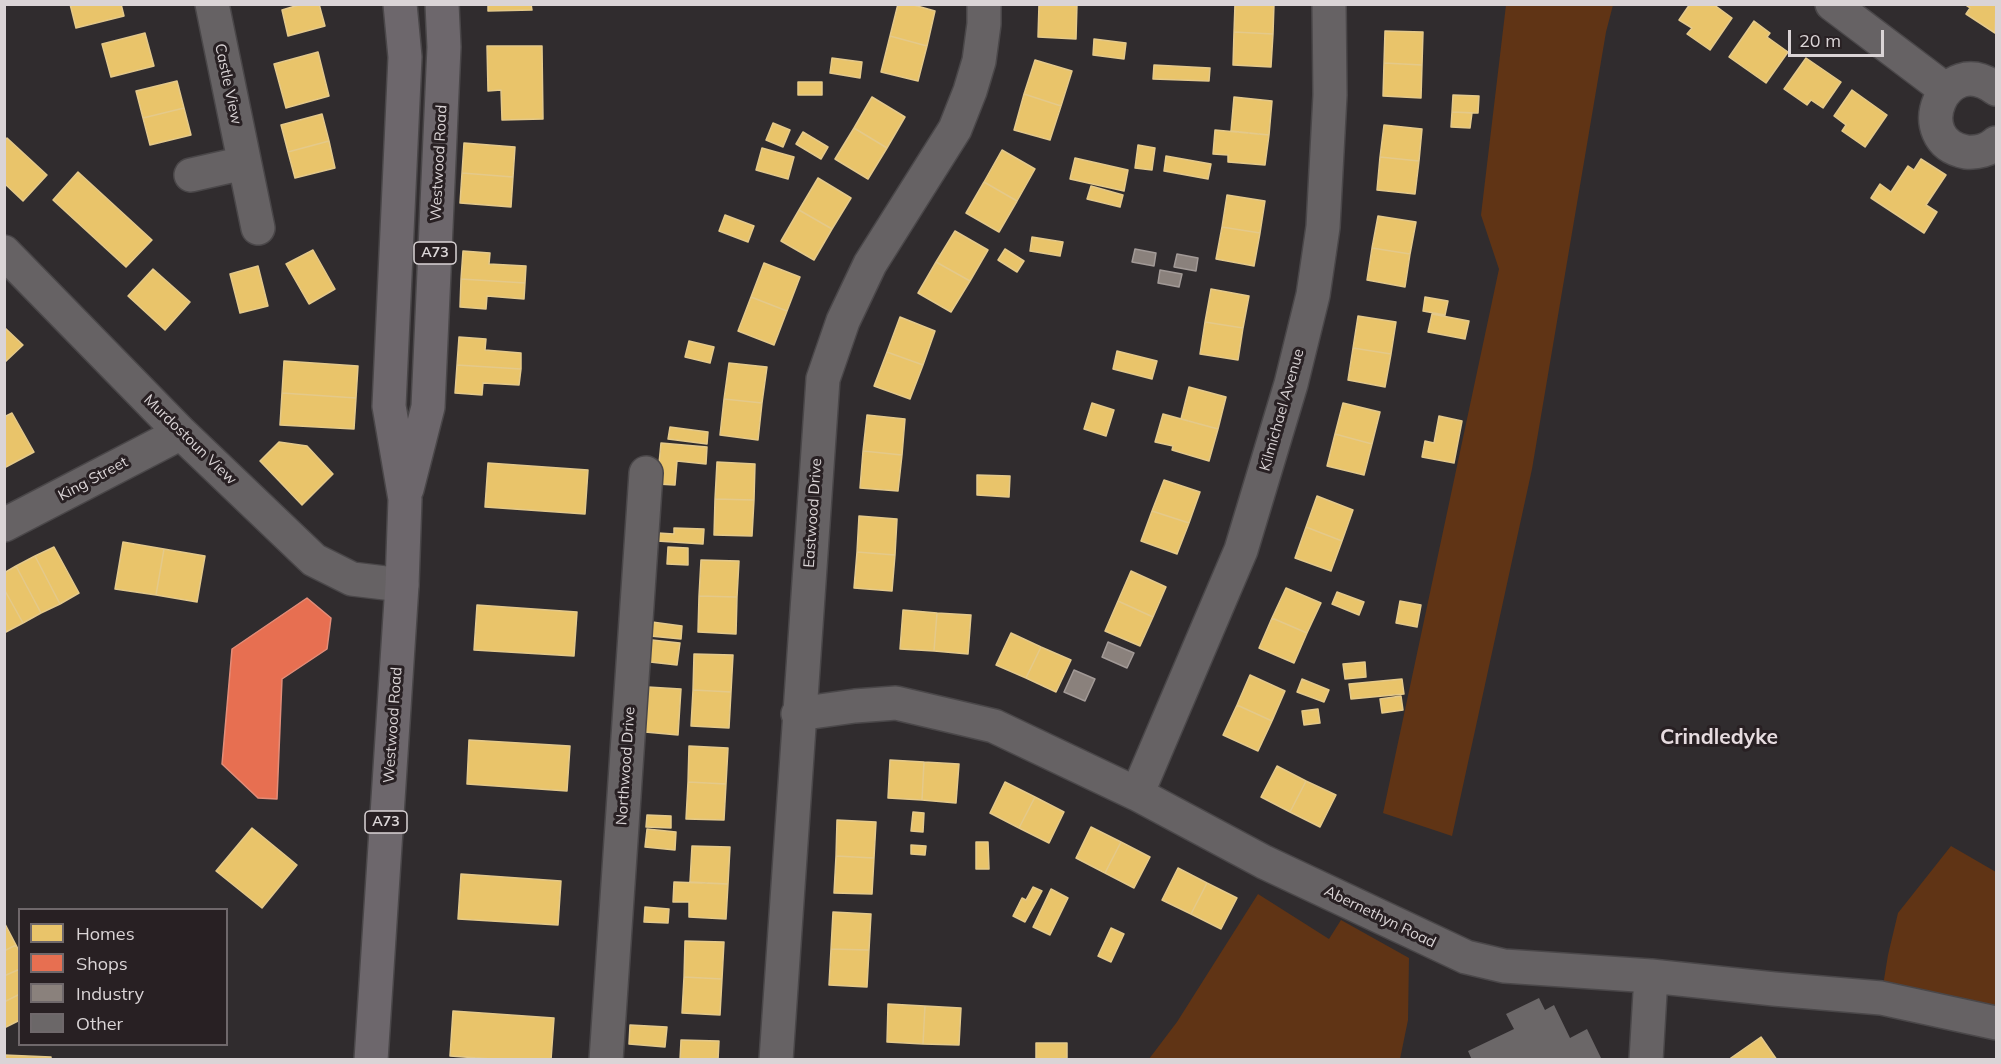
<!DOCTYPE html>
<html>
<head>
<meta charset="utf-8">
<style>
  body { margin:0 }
  #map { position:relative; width:2001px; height:1064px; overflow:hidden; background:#302c2e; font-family:Mulish,sans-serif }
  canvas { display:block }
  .frame { position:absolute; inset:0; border:6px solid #dad4d6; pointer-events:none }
  .legend { position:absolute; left:18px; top:908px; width:210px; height:138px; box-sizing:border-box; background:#282023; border:2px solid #6f686b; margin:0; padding:8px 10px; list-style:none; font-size:18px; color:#dad4d6 }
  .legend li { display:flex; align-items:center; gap:12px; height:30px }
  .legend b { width:30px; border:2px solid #6f686b }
  .scale { position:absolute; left:1788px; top:30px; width:96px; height:27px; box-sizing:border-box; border:3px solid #dad4d6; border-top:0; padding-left:8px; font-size:18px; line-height:21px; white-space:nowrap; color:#dad4d6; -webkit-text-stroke:4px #282023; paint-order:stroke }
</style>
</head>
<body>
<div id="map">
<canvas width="2001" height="1064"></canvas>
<div class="frame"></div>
<ul class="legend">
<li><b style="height:16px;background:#e9c46a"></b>Homes</li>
<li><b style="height:16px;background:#e76f51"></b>Shops</li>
<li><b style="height:16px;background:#8a817c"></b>Industry</li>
<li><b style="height:16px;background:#6b6768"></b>Other</li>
</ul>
<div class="scale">20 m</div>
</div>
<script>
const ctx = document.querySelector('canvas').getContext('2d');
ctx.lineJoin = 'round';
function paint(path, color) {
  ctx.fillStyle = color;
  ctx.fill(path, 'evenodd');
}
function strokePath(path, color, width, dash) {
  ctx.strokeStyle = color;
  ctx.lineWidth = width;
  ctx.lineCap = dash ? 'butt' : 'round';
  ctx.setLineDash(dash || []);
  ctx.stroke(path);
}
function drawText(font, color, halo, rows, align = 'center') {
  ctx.font = font + ' Mulish,sans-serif';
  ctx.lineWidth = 6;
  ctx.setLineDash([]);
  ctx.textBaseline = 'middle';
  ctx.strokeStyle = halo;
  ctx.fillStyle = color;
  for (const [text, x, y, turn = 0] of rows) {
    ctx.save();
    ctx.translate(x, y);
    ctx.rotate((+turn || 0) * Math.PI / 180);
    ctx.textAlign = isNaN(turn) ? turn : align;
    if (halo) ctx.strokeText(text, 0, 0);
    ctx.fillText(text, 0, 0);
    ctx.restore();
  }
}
paint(new Path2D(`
  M 1506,5 L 1613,5 L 1606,32 L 1532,469 L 1452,836 L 1383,813 L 1499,269 L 1481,215 Z
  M 1951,846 L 1996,872 L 1996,1025 L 1881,998 L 1888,955 L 1898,913 Z
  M 1258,894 L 1329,939 L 1341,920 L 1409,958 L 1408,1020 L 1400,1059 L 1149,1059 L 1177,1022 Z`), '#603415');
const homes = new Path2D(`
  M 70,4 L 121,4 L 124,16 L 76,28 Z
  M 302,4 L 319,4 L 325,26 L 288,36 L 282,10 Z
  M 488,4 L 531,4 L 532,10 L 488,11 Z
  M 898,4 L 910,4 L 935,11 L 927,46 L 890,36 Z
  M 1039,4 L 1077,4 L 1076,39 L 1038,37 Z
  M 1235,4 L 1274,4 L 1273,34 L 1234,32 Z
  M 1690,4 L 1713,4 L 1732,18 L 1710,50 L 1687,34 L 1692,28 L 1679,20 Z
  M 1964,4 L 1996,4 L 1995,33 L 1966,14 L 1970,8 Z
  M 1754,21 L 1770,33 L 1767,37 L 1788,52 L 1766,83 L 1729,57 Z
  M 1385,31 L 1423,32 L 1422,65 L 1384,63 Z
  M 1234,32 L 1273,34 L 1271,67 L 1233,65 Z
  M 145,33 L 154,66 L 111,77 L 102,44 Z
  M 890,36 L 927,46 L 918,81 L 881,72 Z
  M 1094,39 L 1126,43 L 1124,59 L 1093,55 Z
  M 487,46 L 542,46 L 543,119 L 502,120 L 501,90 L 488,91 Z
  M 318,52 L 329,96 L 286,108 L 274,64 Z
  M 832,58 L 862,62 L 860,78 L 830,73 Z
  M 1806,58 L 1841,82 L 1823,108 L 1811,100 L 1807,105 L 1784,89 Z
  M 1035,60 L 1072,71 L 1061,106 L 1024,94 Z
  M 1384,63 L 1422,65 L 1421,98 L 1383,96 Z
  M 1154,65 L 1210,68 L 1209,81 L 1153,79 Z
  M 177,81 L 184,108 L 143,118 L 136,91 Z
  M 798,82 L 822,82 L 822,95 L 798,95 Z
  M 1852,90 L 1887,115 L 1865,147 L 1842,131 L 1846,125 L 1834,116 Z
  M 1024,94 L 1061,106 L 1050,140 L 1014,130 Z
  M 1453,95 L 1479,96 L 1478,113 L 1452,112 Z
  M 872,97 L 905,117 L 887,148 L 854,128 Z
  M 1234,97 L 1272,101 L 1269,135 L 1231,131 Z
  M 184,108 L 191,135 L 150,145 L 143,118 Z
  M 1452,112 L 1472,113 L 1470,128 L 1451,127 Z
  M 322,114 L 329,141 L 288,152 L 281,125 Z
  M 773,123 L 790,130 L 783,147 L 766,140 Z
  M 1384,125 L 1422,129 L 1419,161 L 1380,157 Z
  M 854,128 L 887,148 L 868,179 L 835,159 Z
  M 1215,130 L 1269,135 L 1265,165 L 1228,162 L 1228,155 L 1213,154 Z
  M 803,132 L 828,147 L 821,159 L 796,144 Z
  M 7,138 L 47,175 L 23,201 L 4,183 L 4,141 Z
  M 329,141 L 335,168 L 295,178 L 288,152 Z
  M 464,143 L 515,147 L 513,177 L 462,173 Z
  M 1138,145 L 1155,148 L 1152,170 L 1135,168 Z
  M 762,148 L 794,157 L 788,179 L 756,170 Z
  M 1002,150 L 1035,169 L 1017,201 L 984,182 Z
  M 1166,156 L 1211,164 L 1208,179 L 1164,171 Z
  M 1380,157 L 1419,161 L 1415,194 L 1377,190 Z
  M 1075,158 L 1128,170 L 1124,191 L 1070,179 Z
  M 1921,159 L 1946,175 L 1926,205 L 1937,212 L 1924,233 L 1871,198 L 1880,184 L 1891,192 L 1908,166 L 1914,170 Z
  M 78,172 L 152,240 L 126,267 L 53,200 Z
  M 462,173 L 513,177 L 511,207 L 460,203 Z
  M 818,178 L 851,198 L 832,229 L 799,210 Z
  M 984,182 L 1017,201 L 999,232 L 966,213 Z
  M 1091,186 L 1123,195 L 1120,207 L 1087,199 Z
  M 1227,195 L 1265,201 L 1260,233 L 1222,227 Z
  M 799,210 L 832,229 L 814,260 L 781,241 Z
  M 725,215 L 754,226 L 748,242 L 719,231 Z
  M 1378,216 L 1416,222 L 1410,254 L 1372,248 Z
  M 1222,227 L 1260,233 L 1254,266 L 1216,259 Z
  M 955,231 L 988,250 L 970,281 L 936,262 Z
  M 1032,237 L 1063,242 L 1060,256 L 1030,251 Z
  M 1372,248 L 1410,254 L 1405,287 L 1367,280 Z
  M 1005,249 L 1024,261 L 1017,272 L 998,260 Z
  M 313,250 L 335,289 L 309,304 L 286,264 Z
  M 463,251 L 490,253 L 489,264 L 526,266 L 525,283 L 461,279 Z
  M 936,262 L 970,281 L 951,312 L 918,293 Z
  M 764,263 L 800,277 L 787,311 L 751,297 Z
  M 258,266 L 268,306 L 240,313 L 230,274 Z
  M 153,269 L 190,302 L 165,330 L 128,296 Z
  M 461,279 L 525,283 L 524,299 L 487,296 L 486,309 L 460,307 Z
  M 1211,289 L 1249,296 L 1243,328 L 1205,322 Z
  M 751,297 L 787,311 L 774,345 L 738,331 Z
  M 1425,297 L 1448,301 L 1445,315 L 1423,311 Z
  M 1432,314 L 1469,321 L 1465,339 L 1428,332 Z
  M 1358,316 L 1396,322 L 1391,354 L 1353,348 Z
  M 900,317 L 935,331 L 923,365 L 887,352 Z
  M 1205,322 L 1243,328 L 1238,360 L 1200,354 Z
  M 4,327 L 23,345 L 4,363 Z
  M 459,337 L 486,339 L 485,350 L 521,353 L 521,369 L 457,365 Z
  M 689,341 L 714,347 L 710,363 L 685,357 Z
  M 1353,348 L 1391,354 L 1385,387 L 1348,380 Z
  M 1117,351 L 1157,361 L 1152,379 L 1113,369 Z
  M 887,352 L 923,365 L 910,399 L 874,386 Z
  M 284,361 L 358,366 L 356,398 L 282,393 Z
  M 729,363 L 767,367 L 762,403 L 724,399 Z
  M 457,365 L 521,369 L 519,385 L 483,383 L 482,395 L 455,393 Z
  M 1189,387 L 1226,397 L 1218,429 L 1181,419 Z
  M 282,393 L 356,398 L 354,429 L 280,425 Z
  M 724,399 L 762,403 L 758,440 L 720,435 Z
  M 1092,403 L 1114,410 L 1106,436 L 1084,429 Z
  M 1343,403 L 1380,412 L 1372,444 L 1335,434 Z
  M 12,413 L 34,452 L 4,468 L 4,417 Z
  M 1163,414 L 1218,429 L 1209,461 L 1172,450 L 1173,446 L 1155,442 Z
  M 867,415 L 905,419 L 902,455 L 863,451 Z
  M 1439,416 L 1462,421 L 1454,463 L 1422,457 L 1425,441 L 1434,443 Z
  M 670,427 L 708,432 L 707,444 L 668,439 Z
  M 1335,434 L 1372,444 L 1364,475 L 1327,466 Z
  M 279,442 L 307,446 L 333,474 L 302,505 L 260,461 Z
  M 661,443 L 707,447 L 706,464 L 677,461 L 675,485 L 657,484 Z
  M 863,451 L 902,455 L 898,491 L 860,488 Z
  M 717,462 L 755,464 L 754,500 L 715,499 Z
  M 488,463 L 588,470 L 585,514 L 485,507 Z
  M 977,475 L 1010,476 L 1009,497 L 977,495 Z
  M 1164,480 L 1200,492 L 1189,523 L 1152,511 Z
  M 1317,496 L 1353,510 L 1342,541 L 1306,527 Z
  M 715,499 L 754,500 L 752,536 L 714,535 Z
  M 1152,511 L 1189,523 L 1177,554 L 1141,541 Z
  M 859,516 L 897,519 L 895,555 L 857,552 Z
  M 1306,527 L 1342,541 L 1331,571 L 1295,558 Z
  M 674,528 L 704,529 L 703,544 L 657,541 L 658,533 L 674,534 Z
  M 123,542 L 164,549 L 156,595 L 115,589 Z
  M 54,547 L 79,593 L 60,604 L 35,556 Z
  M 668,547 L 688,548 L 688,565 L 667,564 Z
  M 164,549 L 205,556 L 197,602 L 156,595 Z
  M 857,552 L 895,555 L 892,591 L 854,588 Z
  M 35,556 L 60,604 L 41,613 L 16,566 Z
  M 701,560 L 739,561 L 737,597 L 699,596 Z
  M 16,566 L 41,613 L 23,623 L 4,589 L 4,573 Z
  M 1131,571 L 1166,587 L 1153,617 L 1118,601 Z
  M 1286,588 L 1321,603 L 1307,633 L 1272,618 Z
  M 4,589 L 23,623 L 4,633 Z
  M 1337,592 L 1364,602 L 1359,615 L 1332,604 Z
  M 699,596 L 737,597 L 736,634 L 698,632 Z
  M 1118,601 L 1153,617 L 1140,646 L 1105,631 Z
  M 1400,601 L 1421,605 L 1417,627 L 1396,623 Z
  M 477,605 L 577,612 L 574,656 L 474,650 Z
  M 903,610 L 937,613 L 934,651 L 900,649 Z
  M 937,613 L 971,615 L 968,654 L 934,651 Z
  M 1272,618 L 1307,633 L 1294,663 L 1259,648 Z
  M 652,622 L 682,626 L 681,639 L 650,636 Z
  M 1011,633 L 1041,647 L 1026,678 L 996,665 Z
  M 652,640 L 680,643 L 677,665 L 650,662 Z
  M 1041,647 L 1071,660 L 1056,692 L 1026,678 Z
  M 694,654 L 733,655 L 731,692 L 693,690 Z
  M 1365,662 L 1366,677 L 1345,679 L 1343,664 Z
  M 1250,675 L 1285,691 L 1272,721 L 1237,705 Z
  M 1302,679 L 1329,690 L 1324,702 L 1297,692 Z
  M 1402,679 L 1404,694 L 1351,699 L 1349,684 Z
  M 648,687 L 681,689 L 678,735 L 645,732 Z
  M 693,690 L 731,692 L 729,728 L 691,726 Z
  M 1401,696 L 1403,710 L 1382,713 L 1380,699 Z
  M 1237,705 L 1272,721 L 1258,751 L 1223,735 Z
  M 1318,709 L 1320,723 L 1304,725 L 1302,711 Z
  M 469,740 L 570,746 L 567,791 L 467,784 Z
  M 689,746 L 728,748 L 726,784 L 688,782 Z
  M 890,760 L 924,762 L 922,800 L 888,798 Z
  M 924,762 L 959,764 L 956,803 L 922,800 Z
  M 1277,766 L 1306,781 L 1290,812 L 1261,797 Z
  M 1306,781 L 1336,795 L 1320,827 L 1290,812 Z
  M 688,782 L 726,784 L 724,820 L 686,819 Z
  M 1005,782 L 1035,797 L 1019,828 L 990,813 Z
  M 1035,797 L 1064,812 L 1049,843 L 1019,828 Z
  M 913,812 L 924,813 L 923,832 L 911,831 Z
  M 647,815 L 671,816 L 671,828 L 646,827 Z
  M 837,820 L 876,822 L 874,858 L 836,856 Z
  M 1091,827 L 1121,842 L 1105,873 L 1076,858 Z
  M 252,828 L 297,865 L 262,908 L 216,871 Z
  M 647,829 L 676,832 L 675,850 L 645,847 Z
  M 976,842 L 988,842 L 989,869 L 976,869 Z
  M 1121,842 L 1150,857 L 1134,888 L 1105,873 Z
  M 911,845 L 926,846 L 925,855 L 911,854 Z
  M 692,846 L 730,847 L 728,884 L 690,882 Z
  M 836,856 L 874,858 L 872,894 L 834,893 Z
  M 1178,868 L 1207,883 L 1191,914 L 1162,900 Z
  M 461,874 L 561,881 L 558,925 L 458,919 Z
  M 674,882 L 728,884 L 726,919 L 689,917 L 689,902 L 673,902 Z
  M 1207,883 L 1237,898 L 1221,929 L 1191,914 Z
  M 1033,887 L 1042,891 L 1025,922 L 1013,916 L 1022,898 L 1026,900 Z
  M 1051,889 L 1068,898 L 1050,935 L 1033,927 Z
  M 645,907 L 669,909 L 668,923 L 644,922 Z
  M 833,912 L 871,914 L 869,950 L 831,949 Z
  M 5,924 L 16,945 L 4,951 L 4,925 Z
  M 1111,928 L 1124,934 L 1111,962 L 1098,956 Z
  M 685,941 L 724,942 L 722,979 L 684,977 Z
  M 16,945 L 20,953 L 20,969 L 4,976 L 4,951 Z
  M 831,949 L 869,950 L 867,987 L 829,985 Z
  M 20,969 L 20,994 L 4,1002 L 4,976 Z
  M 684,977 L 722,979 L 720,1015 L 682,1013 Z
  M 20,994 L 20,1020 L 4,1028 L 4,1002 Z
  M 888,1004 L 925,1006 L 923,1044 L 887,1042 Z
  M 925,1006 L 961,1008 L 959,1045 L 923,1044 Z
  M 453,1011 L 554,1018 L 551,1060 L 505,1060 L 450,1056 Z
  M 630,1025 L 667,1027 L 665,1047 L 629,1044 Z
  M 1761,1037 L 1777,1060 L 1728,1060 Z
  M 681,1040 L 719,1041 L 718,1060 L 680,1060 Z
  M 1036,1043 L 1067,1043 L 1067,1060 L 1036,1060 Z
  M 4,1055 L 51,1057 L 51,1060 L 4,1060 Z`);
paint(homes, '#e9c46a');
strokePath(homes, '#e4c98a', 1.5);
const shops = new Path2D(`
  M 307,598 L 331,618 L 327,649 L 282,679 L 277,799 L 258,798 L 222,764 L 232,649 Z`);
paint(shops, '#e76f51');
strokePath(shops, '#e38d79', 1.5);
const industry = new Path2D(`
  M 1135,249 L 1156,253 L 1154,266 L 1132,262 Z
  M 1177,254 L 1198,258 L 1196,271 L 1174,267 Z
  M 1160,270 L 1182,274 L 1179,287 L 1158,283 Z
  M 1108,642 L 1134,653 L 1127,668 L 1102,657 Z
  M 1074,670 L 1095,679 L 1085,701 L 1064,692 Z`);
paint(industry, '#8a817c');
strokePath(industry, '#a29a97', 1.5);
paint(new Path2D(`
  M 1539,998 L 1545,1010 L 1554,1005 L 1570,1038 L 1587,1029 L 1602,1060 L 1472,1060 L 1468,1051 L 1514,1029 L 1506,1014 Z`), '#6b6768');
const minor = new Path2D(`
  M 212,4 L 258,228
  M 1832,4 L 1946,90
  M 1996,89 C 1944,49 1907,141 1966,152 C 1977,153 1989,150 1996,143
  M 191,175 L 244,163
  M 4,252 L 181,433 L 314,560 L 352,579 L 402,585
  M 4,525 L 181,433
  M 798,714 L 855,706 L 896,703 L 994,726 L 1137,794 L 1264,862 L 1466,957 L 1504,966 L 1651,976 L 1774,989 L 1881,998 L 1996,1023
  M 1137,794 L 1241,550 L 1291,384 L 1313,295 L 1323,227 L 1330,95 L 1329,4
  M 606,1060 L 646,473
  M 776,1060 L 823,379 L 843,321 L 870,264 L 955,129 L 970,91 L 979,61 L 984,24 L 984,4
  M 1646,1060 L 1651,976`);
const major = new Path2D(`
  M 407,489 L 428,407 L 444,47 L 442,4
  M 371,1060 L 402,585 L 405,499 L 389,406 L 405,57 L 400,4`);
strokePath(minor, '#4a4749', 36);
strokePath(major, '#4a4749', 36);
strokePath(minor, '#666264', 33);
strokePath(major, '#6d676c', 33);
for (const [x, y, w] of [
  [435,253,42],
  [386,822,42]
]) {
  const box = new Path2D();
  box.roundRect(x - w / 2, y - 11, w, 22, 4.5);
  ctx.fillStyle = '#282023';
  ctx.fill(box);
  strokePath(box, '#dad4d6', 1.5);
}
drawText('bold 14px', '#dad4d6', null, [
  ["A73",435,253],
  ["A73",386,822]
]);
drawText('15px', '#dad4d6', '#282023', [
  ["Castle View",228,84,78],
  ["Westwood Road",439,163,-87],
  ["Kilmichael Avenue",1282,410,-74],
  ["Murdostoun View",190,440,44],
  ["King Street",93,479,-28],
  ["Eastwood Drive",813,513,-86],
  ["Westwood Road",393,725,-86],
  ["Northwood Drive",626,766,-86],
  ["Abernethyn Road",1380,917,26]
]);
drawText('bold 21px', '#e7dce0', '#282023', [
  ["Crindledyke",1719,738]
]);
</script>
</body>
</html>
